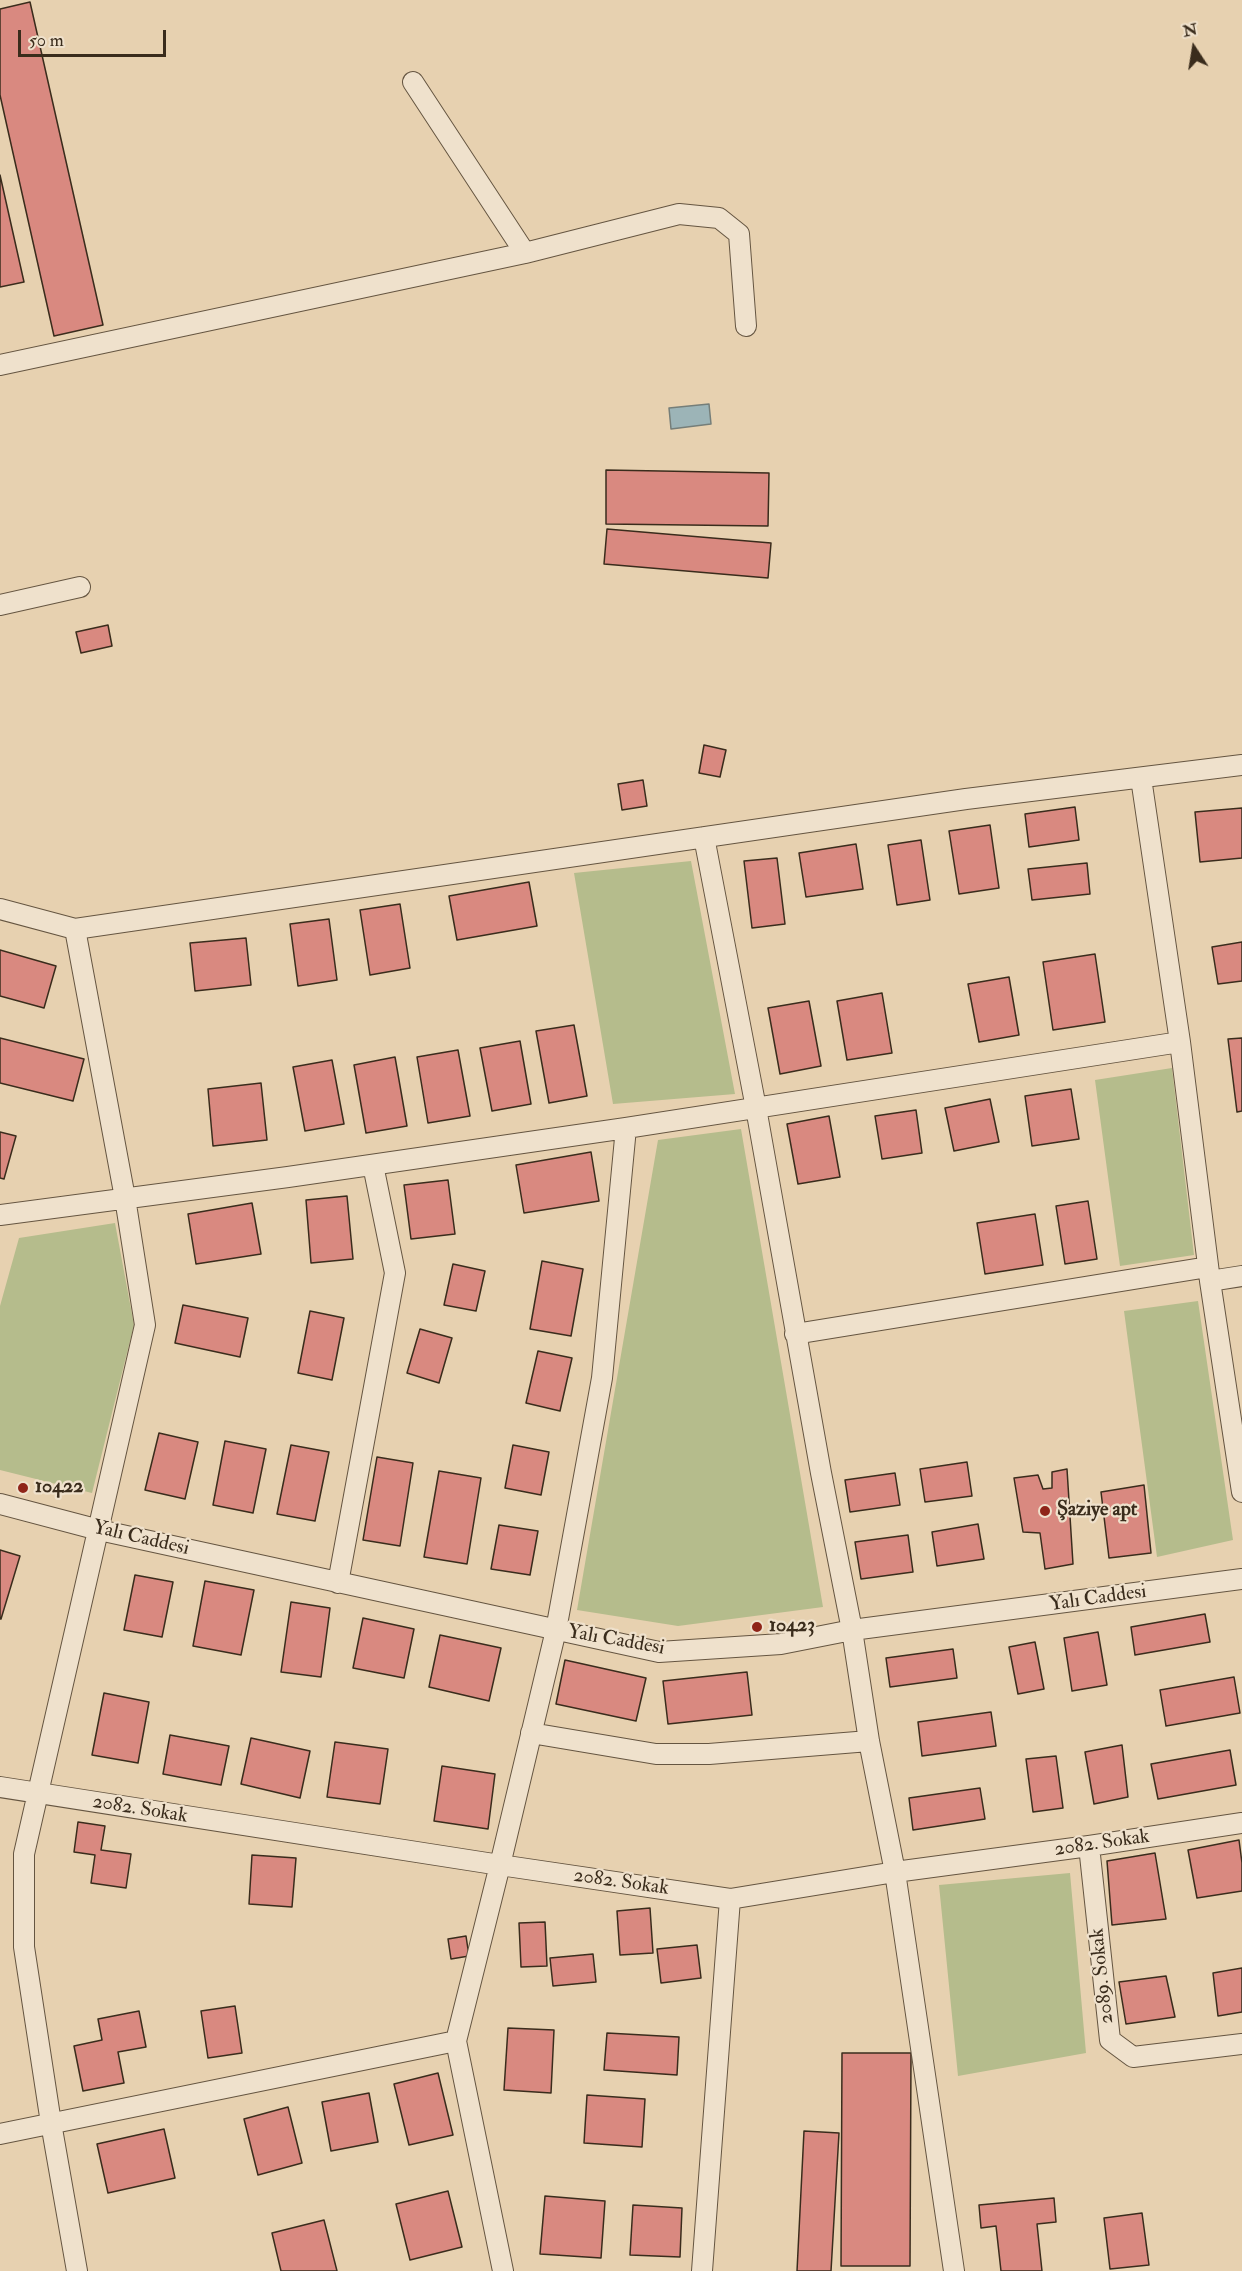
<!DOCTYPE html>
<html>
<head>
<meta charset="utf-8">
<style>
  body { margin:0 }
  #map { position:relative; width:1242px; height:2271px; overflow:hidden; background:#e7d1b0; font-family:"IM FELL Double Pica",serif }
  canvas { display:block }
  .north { position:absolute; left:1164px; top:18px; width:60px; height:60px; -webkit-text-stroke:4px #efe1cc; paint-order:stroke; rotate:348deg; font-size:16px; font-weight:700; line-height:24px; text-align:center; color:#3a2c1c }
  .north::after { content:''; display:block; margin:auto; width:21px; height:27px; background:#3a2c1c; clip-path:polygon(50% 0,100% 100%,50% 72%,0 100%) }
  .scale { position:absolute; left:18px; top:30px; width:148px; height:27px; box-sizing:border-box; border:3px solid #3a2c1c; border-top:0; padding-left:8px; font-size:18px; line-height:21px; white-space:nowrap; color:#3a2c1c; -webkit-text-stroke:4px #efe1cc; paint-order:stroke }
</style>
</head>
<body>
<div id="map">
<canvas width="1242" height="2271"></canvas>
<div class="north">N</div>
<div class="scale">50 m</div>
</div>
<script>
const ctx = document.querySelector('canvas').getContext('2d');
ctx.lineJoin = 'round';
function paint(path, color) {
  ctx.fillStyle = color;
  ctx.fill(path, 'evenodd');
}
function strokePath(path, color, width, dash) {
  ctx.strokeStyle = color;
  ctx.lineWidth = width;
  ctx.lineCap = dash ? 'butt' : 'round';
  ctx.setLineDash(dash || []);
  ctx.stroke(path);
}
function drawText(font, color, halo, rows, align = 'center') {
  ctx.font = font + ' "IM FELL Double Pica",serif';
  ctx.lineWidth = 4.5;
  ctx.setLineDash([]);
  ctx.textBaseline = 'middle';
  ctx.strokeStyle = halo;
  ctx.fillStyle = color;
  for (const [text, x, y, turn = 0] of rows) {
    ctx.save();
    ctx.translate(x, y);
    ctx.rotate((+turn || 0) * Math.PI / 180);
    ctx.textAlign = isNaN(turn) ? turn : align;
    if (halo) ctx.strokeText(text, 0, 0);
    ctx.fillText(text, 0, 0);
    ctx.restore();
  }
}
paint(new Path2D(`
  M 691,861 L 735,1094 L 613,1104 L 574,873 Z
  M 1172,1068 L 1194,1255 L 1120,1266 L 1095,1080 Z
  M 741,1129 L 823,1607 L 678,1626 L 577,1610 L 658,1140 Z
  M 115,1223 L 134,1325 L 92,1493 L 0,1470 L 0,1306 L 19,1238 Z
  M 1198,1301 L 1233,1540 L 1157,1557 L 1124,1311 Z
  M 1070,1873 L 1086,2053 L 958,2076 L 939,1885 Z`), '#b5bc8c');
const water = new Path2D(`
  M 709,404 L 711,424 L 671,429 L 669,408 Z`);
paint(water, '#9cb4b7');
strokePath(water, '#757e79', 1.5);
const building = new Path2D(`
  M 30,2 L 103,325 L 54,336 L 0,95 L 0,9 Z
  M 0,175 L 24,282 L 0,287 Z
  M 606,470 L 769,473 L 768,526 L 606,524 Z
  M 607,529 L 771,543 L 768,578 L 604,564 Z
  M 108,625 L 112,646 L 81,653 L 76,632 Z
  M 704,745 L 726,750 L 720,777 L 699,773 Z
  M 643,780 L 647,806 L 622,810 L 618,784 Z
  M 1075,807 L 1079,840 L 1029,847 L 1025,814 Z
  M 1242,808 L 1242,858 L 1200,862 L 1195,812 Z
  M 990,825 L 999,888 L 959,894 L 949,831 Z
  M 921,840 L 930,900 L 897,905 L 888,845 Z
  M 856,844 L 863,889 L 806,897 L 799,853 Z
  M 777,858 L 785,924 L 752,928 L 744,861 Z
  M 1087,863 L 1090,894 L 1032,900 L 1028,869 Z
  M 529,882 L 537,926 L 457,940 L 449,896 Z
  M 400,904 L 410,968 L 370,975 L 360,910 Z
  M 329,919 L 337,980 L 298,986 L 290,924 Z
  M 246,938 L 251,985 L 195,991 L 190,943 Z
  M 1242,942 L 1242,981 L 1218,984 L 1212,947 Z
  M 0,950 L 56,966 L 44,1008 L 0,996 Z
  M 1095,954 L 1105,1022 L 1053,1030 L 1043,962 Z
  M 1009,977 L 1019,1035 L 979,1042 L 968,984 Z
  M 882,993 L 892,1053 L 847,1060 L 837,1001 Z
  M 809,1001 L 821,1066 L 780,1074 L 768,1008 Z
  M 574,1025 L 587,1096 L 549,1103 L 536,1031 Z
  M 0,1038 L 84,1059 L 73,1101 L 0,1083 Z
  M 1242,1038 L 1242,1111 L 1237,1112 L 1228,1039 Z
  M 520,1041 L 531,1104 L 492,1111 L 480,1048 Z
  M 458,1050 L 470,1116 L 428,1123 L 417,1057 Z
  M 395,1057 L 407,1126 L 366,1133 L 354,1065 Z
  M 332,1060 L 344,1124 L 305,1131 L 293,1067 Z
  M 261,1083 L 267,1140 L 213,1146 L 208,1089 Z
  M 1071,1089 L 1079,1139 L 1032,1146 L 1025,1096 Z
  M 990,1099 L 999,1142 L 954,1151 L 945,1108 Z
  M 916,1110 L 922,1153 L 882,1159 L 875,1116 Z
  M 829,1116 L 840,1177 L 798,1184 L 787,1124 Z
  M 0,1132 L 16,1136 L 4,1179 L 0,1178 Z
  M 591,1152 L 599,1201 L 524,1213 L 516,1165 Z
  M 448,1180 L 455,1234 L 411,1239 L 404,1185 Z
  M 347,1196 L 353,1259 L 311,1263 L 306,1200 Z
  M 1088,1201 L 1097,1259 L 1065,1264 L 1056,1206 Z
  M 252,1203 L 261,1254 L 196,1264 L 188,1214 Z
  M 1035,1214 L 1043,1265 L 985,1274 L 977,1223 Z
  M 542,1261 L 583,1269 L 571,1336 L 530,1329 Z
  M 453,1264 L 485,1271 L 476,1311 L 444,1305 Z
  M 183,1305 L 248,1318 L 240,1357 L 175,1343 Z
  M 310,1311 L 344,1318 L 332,1380 L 298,1373 Z
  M 420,1329 L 452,1338 L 439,1383 L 407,1373 Z
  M 538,1351 L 572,1358 L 560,1411 L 526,1403 Z
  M 159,1433 L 198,1442 L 185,1499 L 145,1490 Z
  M 225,1441 L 266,1449 L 253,1513 L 213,1505 Z
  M 291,1445 L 329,1452 L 315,1521 L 277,1514 Z
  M 513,1445 L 549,1452 L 541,1495 L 505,1488 Z
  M 377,1457 L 413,1463 L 400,1546 L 363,1540 Z
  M 967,1462 L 972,1496 L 925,1502 L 920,1469 Z
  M 1067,1469 L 1073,1564 L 1045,1569 L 1040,1533 L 1023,1532 L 1014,1478 L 1038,1475 L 1043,1489 L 1052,1488 L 1052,1472 Z
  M 439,1471 L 481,1478 L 467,1564 L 424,1557 Z
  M 895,1473 L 900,1505 L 850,1512 L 845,1480 Z
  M 1144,1485 L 1151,1553 L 1109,1558 L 1101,1492 Z
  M 978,1524 L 984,1559 L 937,1566 L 932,1532 Z
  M 499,1525 L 538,1531 L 530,1575 L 491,1569 Z
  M 908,1535 L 913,1572 L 861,1579 L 855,1542 Z
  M 0,1550 L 20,1556 L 1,1619 L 0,1619 Z
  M 135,1575 L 173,1582 L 162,1637 L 124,1630 Z
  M 205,1581 L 254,1590 L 241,1655 L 193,1646 Z
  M 291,1602 L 330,1608 L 321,1677 L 281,1672 Z
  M 1205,1614 L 1210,1642 L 1135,1655 L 1131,1627 Z
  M 363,1618 L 414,1629 L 404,1678 L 353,1668 Z
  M 1098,1632 L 1107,1685 L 1072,1691 L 1064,1638 Z
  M 440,1635 L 501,1648 L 489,1701 L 429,1687 Z
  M 1035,1642 L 1044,1689 L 1018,1694 L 1009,1647 Z
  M 953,1649 L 957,1678 L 890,1687 L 886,1658 Z
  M 565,1660 L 646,1678 L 636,1721 L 556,1704 Z
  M 747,1672 L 752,1715 L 668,1724 L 663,1681 Z
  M 1234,1677 L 1240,1713 L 1166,1726 L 1160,1690 Z
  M 104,1693 L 149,1702 L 138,1763 L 92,1755 Z
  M 991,1712 L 996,1746 L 922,1756 L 918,1722 Z
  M 170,1735 L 229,1746 L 221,1785 L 163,1774 Z
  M 251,1738 L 310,1751 L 300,1798 L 241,1784 Z
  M 335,1742 L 388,1749 L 380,1804 L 327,1797 Z
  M 1122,1745 L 1128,1797 L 1094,1804 L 1085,1752 Z
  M 1230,1750 L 1236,1785 L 1158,1799 L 1151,1764 Z
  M 1056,1756 L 1063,1808 L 1033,1812 L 1026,1759 Z
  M 442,1766 L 495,1774 L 488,1829 L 434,1821 Z
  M 980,1788 L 985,1819 L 913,1830 L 909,1798 Z
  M 78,1822 L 105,1826 L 101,1850 L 131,1854 L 126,1888 L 91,1883 L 95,1855 L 74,1852 Z
  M 1239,1840 L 1242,1863 L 1242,1891 L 1197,1898 L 1188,1850 Z
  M 1155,1853 L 1166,1919 L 1112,1925 L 1107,1861 Z
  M 252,1855 L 296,1858 L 292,1907 L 249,1904 Z
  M 650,1908 L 653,1953 L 620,1955 L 617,1911 Z
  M 545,1922 L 547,1966 L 521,1967 L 519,1923 Z
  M 466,1936 L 469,1956 L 451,1959 L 448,1939 Z
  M 697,1945 L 701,1978 L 661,1983 L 657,1949 Z
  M 593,1954 L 596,1982 L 553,1986 L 550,1958 Z
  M 1242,1968 L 1242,2012 L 1218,2016 L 1213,1973 Z
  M 1166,1976 L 1175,2017 L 1126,2024 L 1119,1982 Z
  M 235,2006 L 242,2053 L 208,2058 L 201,2011 Z
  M 139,2011 L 146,2047 L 118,2052 L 124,2083 L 83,2091 L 74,2046 L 102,2040 L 98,2019 Z
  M 508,2028 L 554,2030 L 551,2093 L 504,2090 Z
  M 607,2033 L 679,2037 L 677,2075 L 604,2070 Z
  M 842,2053 L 911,2053 L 910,2266 L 841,2266 Z
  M 438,2073 L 453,2135 L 409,2145 L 394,2084 Z
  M 369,2093 L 378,2142 L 331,2151 L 322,2102 Z
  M 587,2095 L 645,2099 L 642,2147 L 584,2143 Z
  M 288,2107 L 302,2163 L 258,2175 L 244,2119 Z
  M 164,2129 L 175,2178 L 108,2193 L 97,2144 Z
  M 804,2131 L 839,2133 L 831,2271 L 797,2271 Z
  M 448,2191 L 462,2247 L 410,2260 L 396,2204 Z
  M 545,2196 L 605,2201 L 601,2258 L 540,2254 Z
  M 1054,2198 L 1056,2222 L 1037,2224 L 1042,2271 L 1001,2271 L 996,2226 L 981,2228 L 979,2205 Z
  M 633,2205 L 682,2208 L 680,2257 L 630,2255 Z
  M 1142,2213 L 1149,2265 L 1110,2269 L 1104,2218 Z
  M 324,2220 L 337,2271 L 281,2271 L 272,2233 Z`);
paint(building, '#d98980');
strokePath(building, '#3a2c1c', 1.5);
const street = new Path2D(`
  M 525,253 L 679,214 L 719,218 L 739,234 L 746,326
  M 0,365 L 525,253 L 413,82
  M 0,605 L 80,587
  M 704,837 L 756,1108 L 821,1473 L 852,1630 L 869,1741 L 895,1872 L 954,2271
  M 0,909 L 75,929 L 966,799 L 1242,765
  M 75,929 L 125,1198 L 145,1325 L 24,1854 L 24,1947 L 51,2123 L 77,2271
  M 1180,1042 L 1210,1281 L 1242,1492
  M 0,1215 L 288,1177 L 626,1128 L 1180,1042 L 1141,778
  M 1210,1281 L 1242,1276
  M 795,1334 L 1208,1267
  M 0,1504 L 99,1530 L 659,1652 L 781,1644 L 852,1630 L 1242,1579
  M 338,1583 L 395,1273 L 373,1165
  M 531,1733 L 656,1754 L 709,1754 L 869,1741
  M 0,1787 L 500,1865 L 730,1899 L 895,1872 L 1089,1846 L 1242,1823
  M 1089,1846 L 1110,2040 L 1133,2057 L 1242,2044
  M 456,2041 L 500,1865 L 556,1630 L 602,1378 L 626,1128
  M 0,2134 L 456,2041 L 503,2271
  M 702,2271 L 730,1899`);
strokePath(street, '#655541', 22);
strokePath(street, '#efe1cc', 20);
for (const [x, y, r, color] of [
  [23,1488,6,"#8f2418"],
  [1045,1511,6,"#8f2418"],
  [757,1627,6,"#8f2418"]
]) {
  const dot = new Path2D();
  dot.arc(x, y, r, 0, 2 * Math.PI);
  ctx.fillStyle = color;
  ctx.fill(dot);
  strokePath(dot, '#efe1cc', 2);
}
drawText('bold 20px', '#3a2c1c', '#efe1cc', [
  ["10422",35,1488],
  ["Şaziye apt",1057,1511],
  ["10423",769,1627]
], 'left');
drawText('20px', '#3a2c1c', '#efe1cc', [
  ["Yalı Caddesi",141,1539,13],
  ["Yalı Caddesi",1098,1599,-8],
  ["Yalı Caddesi",616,1641,10],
  ["2082. Sokak",140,1810,9],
  ["2082. Sokak",1102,1844,-8],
  ["2082. Sokak",621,1883,8],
  ["2089. Sokak",1103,1976,-96]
]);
</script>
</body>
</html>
